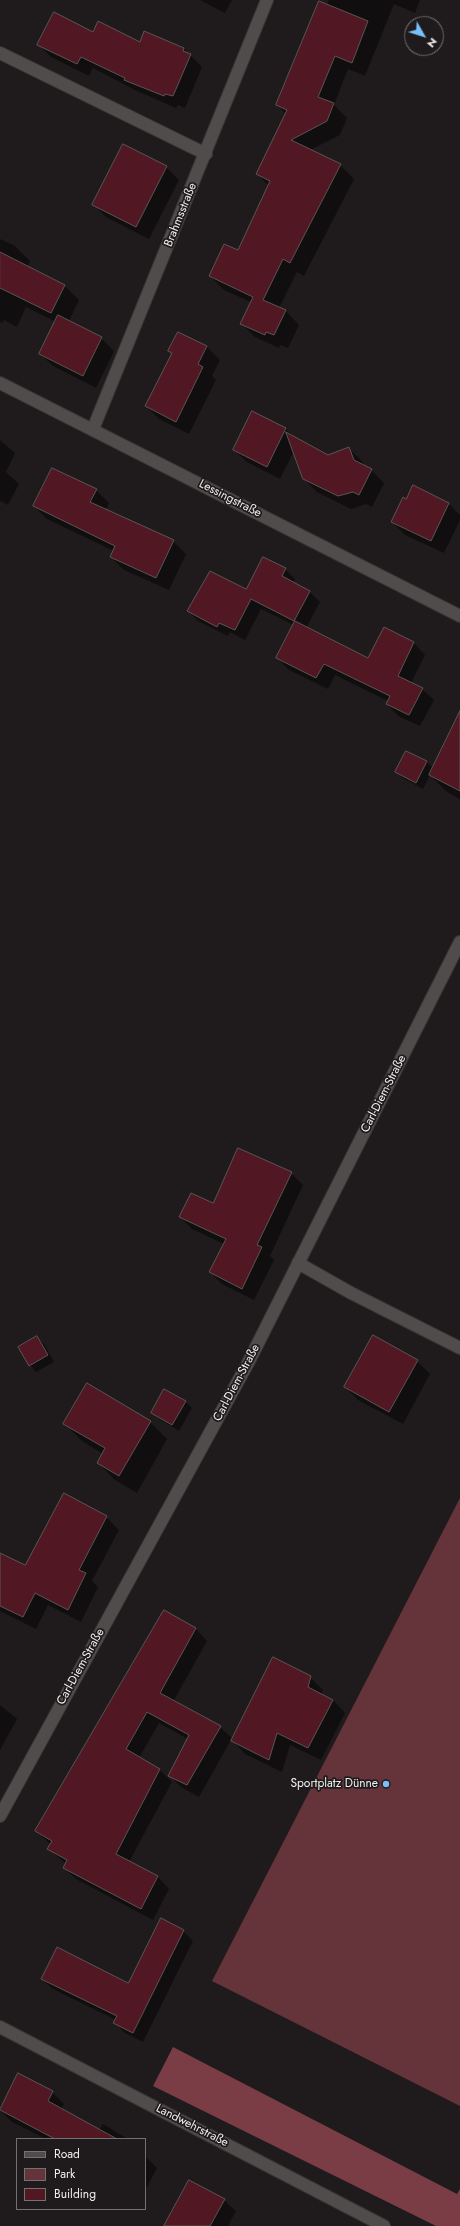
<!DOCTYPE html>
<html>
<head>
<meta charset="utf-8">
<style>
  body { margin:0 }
  #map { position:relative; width:460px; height:2226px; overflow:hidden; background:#1f1b1c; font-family:Jost,sans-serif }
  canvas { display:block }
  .legend { position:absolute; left:16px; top:2138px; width:130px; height:72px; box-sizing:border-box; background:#1f1b1c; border:1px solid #737070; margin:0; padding:5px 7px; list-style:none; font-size:12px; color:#f2efef }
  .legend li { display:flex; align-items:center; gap:8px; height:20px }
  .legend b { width:20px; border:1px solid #737070 }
  .north { position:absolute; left:404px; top:16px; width:40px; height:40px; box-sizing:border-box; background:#1f1b1c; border:1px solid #737070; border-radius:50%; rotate:129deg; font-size:11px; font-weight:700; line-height:16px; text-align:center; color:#f2efef }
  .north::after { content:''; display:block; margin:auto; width:14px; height:18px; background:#7abff8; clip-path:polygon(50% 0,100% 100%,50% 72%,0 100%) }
</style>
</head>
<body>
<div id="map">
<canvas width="460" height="2226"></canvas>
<ul class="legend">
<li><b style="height:5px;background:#514c4c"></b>Road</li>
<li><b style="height:11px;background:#65333a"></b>Park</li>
<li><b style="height:11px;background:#511823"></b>Building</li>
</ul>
<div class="north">N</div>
</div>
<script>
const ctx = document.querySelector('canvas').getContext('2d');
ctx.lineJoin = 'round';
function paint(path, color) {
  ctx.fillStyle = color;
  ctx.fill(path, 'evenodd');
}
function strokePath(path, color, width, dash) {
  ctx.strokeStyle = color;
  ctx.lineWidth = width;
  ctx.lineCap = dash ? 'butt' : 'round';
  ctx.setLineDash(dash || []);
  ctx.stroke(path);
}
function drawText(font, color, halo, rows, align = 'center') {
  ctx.font = font + ' Jost,sans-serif';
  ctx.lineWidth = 3.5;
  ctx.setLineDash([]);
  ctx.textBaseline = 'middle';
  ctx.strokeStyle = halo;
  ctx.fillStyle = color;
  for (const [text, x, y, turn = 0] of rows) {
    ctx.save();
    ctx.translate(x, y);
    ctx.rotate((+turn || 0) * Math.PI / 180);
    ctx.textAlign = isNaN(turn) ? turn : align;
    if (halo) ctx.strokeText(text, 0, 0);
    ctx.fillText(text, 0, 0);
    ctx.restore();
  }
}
paint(new Path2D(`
  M 460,1498 L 460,2106 L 212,1981 Z`), '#65333a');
paint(new Path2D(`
  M 173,2047 L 457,2194 L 460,2189 L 460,2226 L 436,2226 L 153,2086 Z`), '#7a3d46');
paint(new Path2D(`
  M 200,0 L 232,0 L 225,13 Z
  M 329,0 L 420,0 L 415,13 L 394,4 L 365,76 L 348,69 L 334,105 L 347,118 L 340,135 L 310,150 L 340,165 L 354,179 L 304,276 L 297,272 L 279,308 L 286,311 L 299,325 L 288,348 L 280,345 L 279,348 L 255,337 L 241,323 L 251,302 L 224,290 L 210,276 L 238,252 L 269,186 L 257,174 L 286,114 L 277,105 Z
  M 94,33 L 140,43 L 184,49 L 202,67 L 185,108 L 178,105 L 176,108 L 137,91 L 93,68 L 89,76 L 51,57 L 39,45 Z
  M 166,167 L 179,180 L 149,239 L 106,217 L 93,204 Z
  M 0,239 L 15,246 L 30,261 L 27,267 L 65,286 L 79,300 L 69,321 L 101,338 L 114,351 L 96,388 L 53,366 L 40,354 L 56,322 L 26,307 L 17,327 L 4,320 L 2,323 L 0,322 Z
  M 178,333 L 207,347 L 220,360 L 212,376 L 216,380 L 189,434 L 159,419 L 146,406 L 172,354 L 169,350 Z
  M 253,412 L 286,429 L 295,438 L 328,456 L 349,449 L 362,461 L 364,466 L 371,470 L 384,483 L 372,507 L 366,504 L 351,509 L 317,492 L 304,479 L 294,451 L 280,479 L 247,462 L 234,450 Z
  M 0,440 L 15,453 L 6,472 L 19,484 L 8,505 L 0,501 Z
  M 96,490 L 109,503 L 106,510 L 173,541 L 186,554 L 169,590 L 124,570 L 111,557 L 114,551 L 47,519 L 34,506 Z
  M 449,504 L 460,515 L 460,520 L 444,553 L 405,535 L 392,522 Z
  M 285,569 L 295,579 L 293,583 L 309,591 L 320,602 L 306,628 L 368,660 L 384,628 L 414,643 L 425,655 L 411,683 L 422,689 L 434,700 L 420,726 L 398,716 L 387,704 L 388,701 L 335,675 L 328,689 L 289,670 L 277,658 L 294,625 L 261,609 L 245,640 L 230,632 L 228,636 L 198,621 L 188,611 L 247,590 Z
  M 460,713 L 460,799 L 447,792 L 430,775 L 423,789 L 403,778 L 396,772 L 406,752 L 427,762 L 433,768 Z
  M 291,1173 L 303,1185 L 270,1256 L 274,1260 L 254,1300 L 222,1284 L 210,1272 L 224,1244 L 192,1229 L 180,1217 Z
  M 37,1338 L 44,1344 L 54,1362 L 36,1372 L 30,1365 Z
  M 417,1361 L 430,1374 L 403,1424 L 358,1400 L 345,1387 Z
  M 165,1390 L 186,1402 L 192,1408 L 179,1431 L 159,1419 L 152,1413 Z
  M 150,1422 L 167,1439 L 137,1493 L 115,1480 L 98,1463 L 103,1454 L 82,1441 L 65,1424 Z
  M 106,1517 L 119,1530 L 92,1581 L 98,1587 L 81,1622 L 48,1605 L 36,1629 L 0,1611 L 0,1554 L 26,1567 Z
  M 164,1611 L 196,1629 L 207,1641 L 173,1702 L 220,1727 L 232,1738 L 199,1797 L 181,1787 L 169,1775 L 188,1739 L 159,1723 L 139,1758 L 160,1770 L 172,1782 L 129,1862 L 158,1877 L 169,1889 L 153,1920 L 76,1879 L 64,1868 L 66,1864 L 49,1849 L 51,1845 L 36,1831 Z
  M 310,1677 L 323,1690 L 321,1695 L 333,1700 L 345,1713 L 321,1760 L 290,1745 L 282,1772 L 245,1754 L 233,1741 Z
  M 0,1705 L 17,1719 L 0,1750 Z
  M 183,1931 L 193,1941 L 143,2042 L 125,2033 L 115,2023 L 116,2020 L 53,1989 L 42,1979 L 129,1984 Z
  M 19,2075 L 52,2092 L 64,2104 L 61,2110 L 99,2130 L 103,2124 L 128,2139 L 46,2139 L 12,2122 L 1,2111 L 0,2113 L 0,2110 Z
  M 145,2156 L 157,2168 L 145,2191 Z
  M 224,2200 L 236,2211 L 228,2226 L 166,2226 Z`), '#0007');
const building = new Path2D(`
  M 319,1 L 368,21 L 352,63 L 335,56 L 318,97 L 334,103 L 327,121 L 291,140 L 341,164 L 290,263 L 283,259 L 263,300 L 286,310 L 274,335 L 266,332 L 265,335 L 240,324 L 253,297 L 209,276 L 224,244 L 238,250 L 270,181 L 256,174 L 287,110 L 276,105 Z
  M 54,12 L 93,32 L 98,21 L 140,42 L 144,31 L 184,48 L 183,51 L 191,54 L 173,96 L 165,94 L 164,96 L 124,80 L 125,78 L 81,57 L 77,64 L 37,45 Z
  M 123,144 L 167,166 L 136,227 L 92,205 Z
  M 0,252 L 65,285 L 51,313 L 0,288 Z
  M 58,315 L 102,337 L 83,376 L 39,354 Z
  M 178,332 L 207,346 L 198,364 L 203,367 L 176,422 L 145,406 L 172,353 L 168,351 Z
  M 252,411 L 286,428 L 267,467 L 233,450 Z
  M 286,432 L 328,455 L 349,447 L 354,460 L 372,469 L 359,495 L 353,492 L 338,496 L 303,479 Z
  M 52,468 L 97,489 L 90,502 L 174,540 L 156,578 L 110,557 L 115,546 L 33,506 Z
  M 413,485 L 449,503 L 431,541 L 391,522 L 403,497 L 406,499 Z
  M 263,557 L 286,568 L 282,576 L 310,591 L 294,621 L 251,599 L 235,630 L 219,623 L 217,627 L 187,611 L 210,571 L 246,589 Z
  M 295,621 L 368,658 L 384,627 L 414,642 L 398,676 L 423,688 L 409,715 L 386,704 L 390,696 L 324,664 L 316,678 L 276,658 Z
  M 460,711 L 460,791 L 429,775 Z
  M 406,751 L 427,761 L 416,783 L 395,772 Z
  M 238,1148 L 292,1172 L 257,1245 L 262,1247 L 242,1289 L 209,1272 L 226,1239 L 179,1217 L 191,1193 L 213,1203 Z
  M 373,1335 L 418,1360 L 389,1412 L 344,1387 Z
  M 37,1336 L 48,1355 L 29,1366 L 18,1347 Z
  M 87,1383 L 151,1421 L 119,1476 L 97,1463 L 105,1448 L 63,1424 Z
  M 164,1389 L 186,1401 L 172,1425 L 151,1413 Z
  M 64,1493 L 107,1516 L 79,1570 L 86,1573 L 68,1610 L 35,1593 L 23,1617 L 0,1606 L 0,1553 L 25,1565 Z
  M 164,1610 L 196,1628 L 160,1693 L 221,1726 L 187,1785 L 168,1776 L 189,1735 L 147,1712 L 126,1749 L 160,1769 L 116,1854 L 158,1876 L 141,1909 L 63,1868 L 67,1860 L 47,1849 L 52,1841 L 35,1831 Z
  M 273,1657 L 311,1676 L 308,1687 L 333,1700 L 308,1748 L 277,1733 L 269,1760 L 231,1741 Z
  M 161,1918 L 184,1930 L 133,2033 L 113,2023 L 117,2016 L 41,1979 L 57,1947 L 128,1983 Z
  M 18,2073 L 53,2091 L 48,2101 L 117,2139 L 55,2139 L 0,2110 Z
  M 189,2180 L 225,2199 L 210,2226 L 164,2226 Z`);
paint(building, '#511823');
strokePath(building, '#5a5555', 1);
const service = new Path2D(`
  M 0,53 L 206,154
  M 298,1263 L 351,1293 L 460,1348`);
const minor = new Path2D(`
  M 0,383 L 460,616
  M 93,429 L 267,0
  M 0,1816 L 248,1363 L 460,942
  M 0,2027 L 384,2226`);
strokePath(service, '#383535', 14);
strokePath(minor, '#383535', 14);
strokePath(service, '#514c4c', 12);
strokePath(minor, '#514c4c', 12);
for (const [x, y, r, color] of [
  [386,1784,4,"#7abff8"]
]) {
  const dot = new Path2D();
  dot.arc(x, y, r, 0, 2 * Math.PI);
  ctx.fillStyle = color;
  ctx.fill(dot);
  strokePath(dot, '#1f1b1c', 1.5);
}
drawText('12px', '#f2efef', '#1f1b1c', [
  ["Brahmsstraße",181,215,-68],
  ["Lessingstraße",230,499,27],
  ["Carl-Diem-Straße",384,1094,-63],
  ["Carl-Diem-Straße",237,1383,-62],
  ["Carl-Diem-Straße",81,1667,-61],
  ["Landwehrstraße",192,2126,27]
]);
drawText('12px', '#f2efef', '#1f1b1c', [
  ["Sportplatz Dünne",378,1784]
], 'right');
</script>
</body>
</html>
